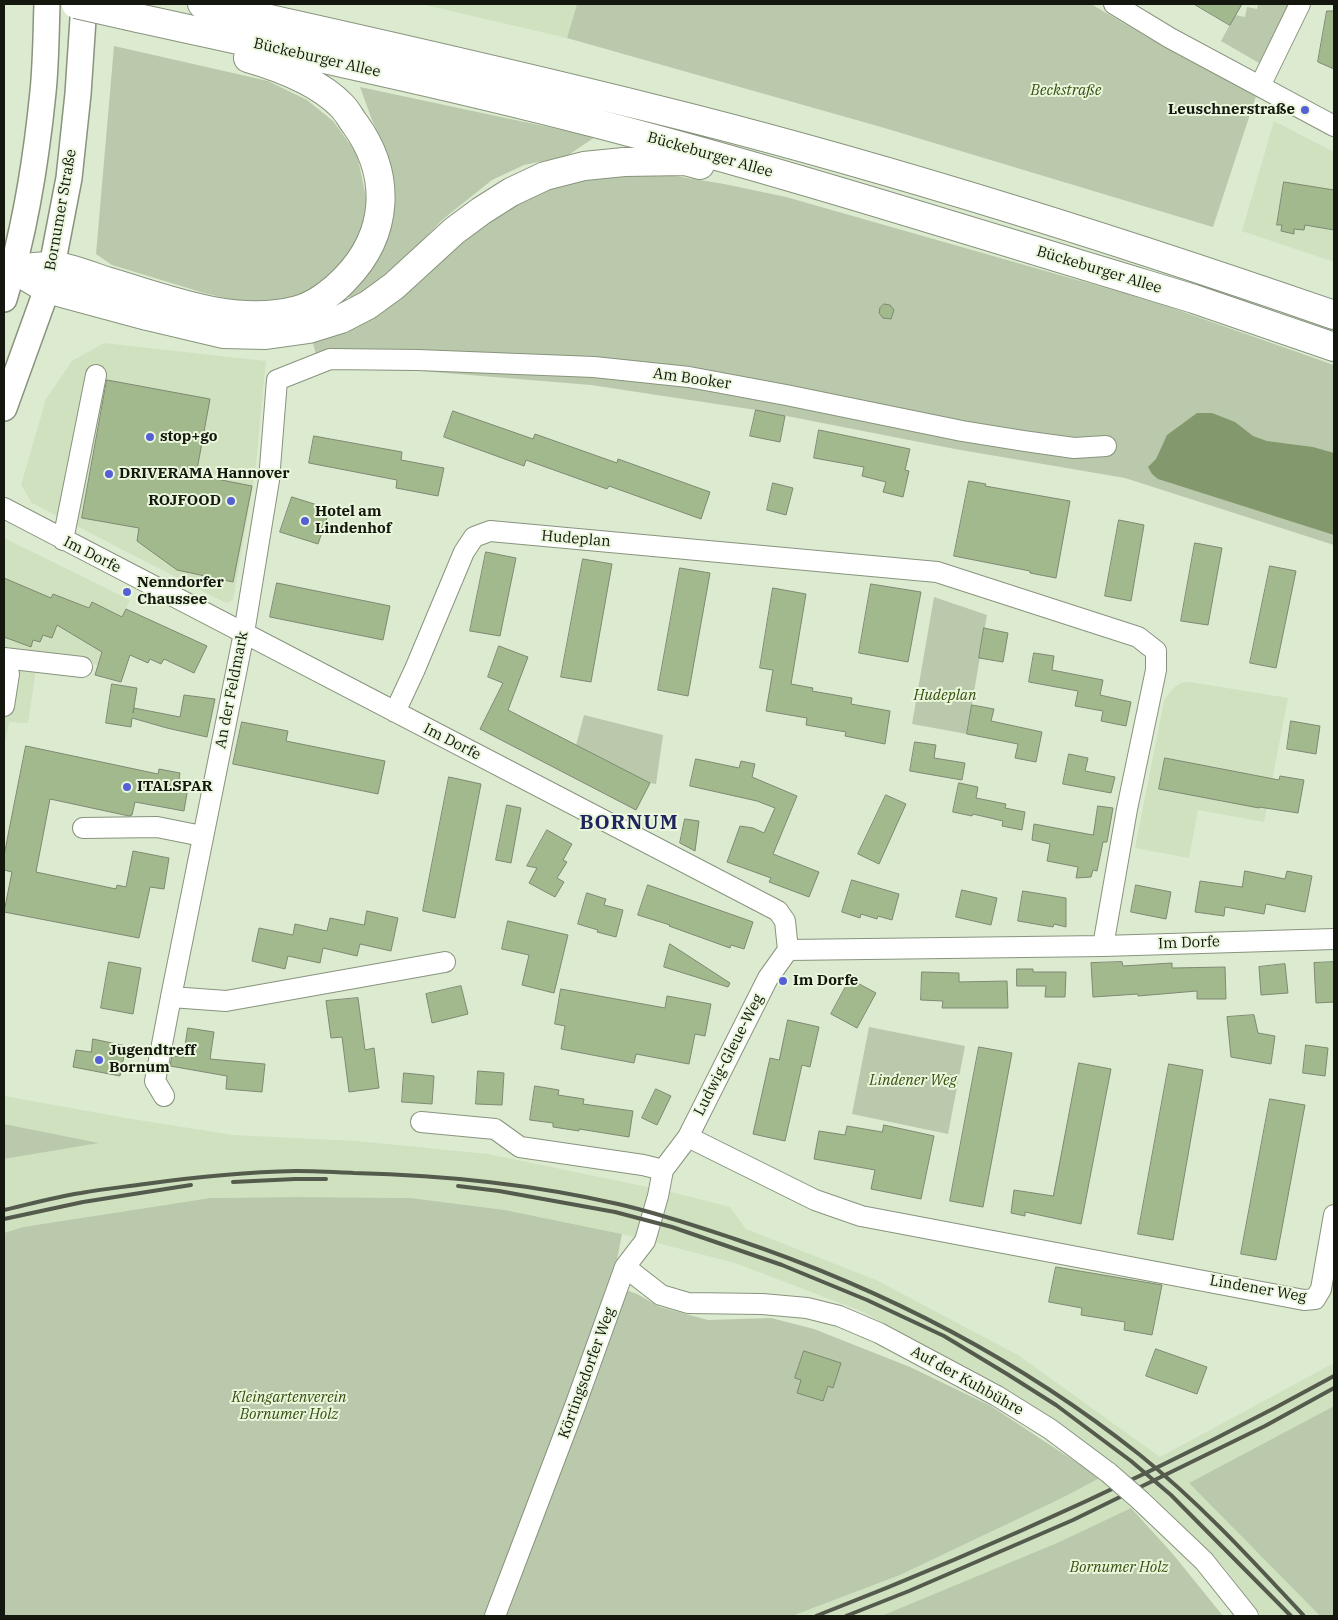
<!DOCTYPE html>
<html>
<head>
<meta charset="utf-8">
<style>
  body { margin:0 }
  #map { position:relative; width:1338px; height:1620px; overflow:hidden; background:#dcead0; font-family:"IBM Plex Serif",serif }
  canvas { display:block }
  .frame { position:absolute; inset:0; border:5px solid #13170e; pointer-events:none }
</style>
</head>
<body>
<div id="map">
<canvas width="1338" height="1620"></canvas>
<div class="frame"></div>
</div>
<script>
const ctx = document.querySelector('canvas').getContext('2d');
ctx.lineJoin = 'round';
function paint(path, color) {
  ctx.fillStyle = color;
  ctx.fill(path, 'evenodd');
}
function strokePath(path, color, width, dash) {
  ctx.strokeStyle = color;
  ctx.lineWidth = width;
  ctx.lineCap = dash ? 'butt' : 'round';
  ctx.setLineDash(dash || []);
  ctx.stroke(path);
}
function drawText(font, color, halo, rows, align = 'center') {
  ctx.font = font + ' "IBM Plex Serif",serif';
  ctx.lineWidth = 4;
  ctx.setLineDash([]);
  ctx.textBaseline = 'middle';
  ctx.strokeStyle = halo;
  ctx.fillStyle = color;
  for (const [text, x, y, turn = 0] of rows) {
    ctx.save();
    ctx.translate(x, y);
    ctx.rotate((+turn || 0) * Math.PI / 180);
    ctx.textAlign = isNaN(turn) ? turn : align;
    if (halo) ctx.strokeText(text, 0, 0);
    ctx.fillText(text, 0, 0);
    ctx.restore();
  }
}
paint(new Path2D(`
  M 421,4 L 577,4 L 567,38 Z
  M 1274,121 L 1334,152 L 1334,262 L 1242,231 Z
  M 104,343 L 266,361 L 255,474 L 233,600 L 226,603 L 32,503 L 21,485 L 46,399 L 72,361 Z
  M 4,538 L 130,600 L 98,665 L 38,656 L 28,723 L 9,722 L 4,748 Z
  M 1190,682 L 1288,698 L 1264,822 L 1198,810 L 1189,858 L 1135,848 L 1164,701 L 1170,692 L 1175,687 L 1181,683 Z
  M 4,1096 L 126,1118 L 233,1135 L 357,1141 L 488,1154 L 667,1191 L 730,1207 L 746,1229 L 876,1280 L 1018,1355 L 1160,1457 L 1334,1363 L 1334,1406 L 1189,1483 L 1320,1616 L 1261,1616 L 1223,1566 L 1152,1495 L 1061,1425 L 1000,1385 L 861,1311 L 735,1263 L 622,1234 L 505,1210 L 411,1198 L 297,1197 L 210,1198 L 23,1227 L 4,1233 L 4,1159 L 98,1143 L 4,1124 Z
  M 1100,1478 L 1131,1508 L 1057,1543 L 881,1616 L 792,1616 L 900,1575 L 1060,1499 Z`), '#d0e1c0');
paint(new Path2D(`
  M 577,4 L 1091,4 L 1164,47 L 1256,96 L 1213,227 L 881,127 L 567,38 Z
  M 1258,4 L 1289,4 L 1259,63 L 1221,41 L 1235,15 L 1245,17 L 1247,7 L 1257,9 Z
  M 114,46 L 268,81 L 307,100 L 333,121 L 357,154 L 368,207 L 357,246 L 340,271 L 312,295 L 249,304 L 204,293 L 112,265 L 96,254 Z
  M 360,87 L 595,137 L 567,156 L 524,165 L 492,180 L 442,220 L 407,256 L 355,299 L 346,296 L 378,252 L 393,218 L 395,186 L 385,148 L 372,120 Z
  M 663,174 L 724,184 L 786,197 L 1158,303 L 1334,365 L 1334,545 L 1125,478 L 955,449 L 756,410 L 591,385 L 421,371 L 320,369 L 312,340 L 462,240 L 518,200 L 586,175 Z
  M 934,597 L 987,615 L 967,734 L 912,724 Z
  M 584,715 L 663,735 L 656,784 L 650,783 L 576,745 Z
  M 869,1027 L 965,1046 L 948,1134 L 852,1114 Z
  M 4,1124 L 99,1143 L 4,1159 Z
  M 297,1197 L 411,1198 L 505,1210 L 622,1234 L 612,1285 L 637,1294 L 660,1307 L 708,1320 L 771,1318 L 814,1329 L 910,1367 L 991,1406 L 1100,1478 L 1060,1499 L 900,1575 L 792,1616 L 4,1616 L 4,1233 L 23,1227 L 210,1198 Z
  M 1334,1406 L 1334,1616 L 1320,1616 L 1189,1483 Z
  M 1131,1508 L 1172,1553 L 1223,1616 L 881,1616 L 1057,1543 Z`), '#bac9ab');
paint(new Path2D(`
  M 1197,413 L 1212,413 L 1235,422 L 1253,436 L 1267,441 L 1313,447 L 1334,453 L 1334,535 L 1158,479 L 1152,474 L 1148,467 L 1156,459 L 1167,435 Z`), '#84986e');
const building = new Path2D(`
  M 1194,4 L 1242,4 L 1230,25 Z
  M 1327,11 L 1334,11 L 1334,69 L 1318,62 Z
  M 1284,182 L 1334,190 L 1334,230 L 1305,225 L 1304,230 L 1294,229 L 1294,234 L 1281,231 L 1282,225 L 1277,225 Z
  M 884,304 L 890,305 L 894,310 L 891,319 L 883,318 L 879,313 L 880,308 Z
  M 107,380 L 210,399 L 196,475 L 252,486 L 233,582 L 177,570 L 137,541 L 139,528 L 82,518 Z
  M 756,410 L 785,416 L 780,442 L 750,436 Z
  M 453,411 L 533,439 L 535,434 L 617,463 L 618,459 L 710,492 L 701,519 L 609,486 L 607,489 L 526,460 L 524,466 L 444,437 Z
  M 819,430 L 910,449 L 905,470 L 909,471 L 903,497 L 883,492 L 886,482 L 862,476 L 864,467 L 814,458 Z
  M 314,436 L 402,452 L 401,460 L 444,468 L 438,496 L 396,488 L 397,480 L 309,463 Z
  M 969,481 L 986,484 L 985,486 L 1070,501 L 1056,578 L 1030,573 L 1030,571 L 954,556 Z
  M 773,483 L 793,488 L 786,515 L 767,510 Z
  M 292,497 L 330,509 L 318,544 L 280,532 Z
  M 1119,520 L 1144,525 L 1131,601 L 1105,596 Z
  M 1195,543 L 1222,548 L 1208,625 L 1181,621 Z
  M 486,552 L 516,558 L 500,636 L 470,631 Z
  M 583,559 L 612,564 L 591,682 L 561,677 Z
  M 1270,566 L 1296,571 L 1276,668 L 1250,663 Z
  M 680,568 L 710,573 L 688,696 L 658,690 Z
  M 4,578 L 51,598 L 53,594 L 89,608 L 92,602 L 122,617 L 126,609 L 207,646 L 194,673 L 164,659 L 161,664 L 150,659 L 148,663 L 130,655 L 121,682 L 95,675 L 102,652 L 57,625 L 52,638 L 43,635 L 40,642 L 33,640 L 31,647 L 4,637 Z
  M 277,583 L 390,606 L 383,640 L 270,617 Z
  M 871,584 L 921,592 L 908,662 L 859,653 Z
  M 773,588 L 806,594 L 791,684 L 813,688 L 812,691 L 852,698 L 851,704 L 890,711 L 885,744 L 845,736 L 846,732 L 806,725 L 807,718 L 766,711 L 773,670 L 760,668 Z
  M 984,628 L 1008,633 L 1003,662 L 979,658 Z
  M 499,646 L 528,657 L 508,710 L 650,783 L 636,810 L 480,729 L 503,683 L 488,677 Z
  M 1034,653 L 1054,656 L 1052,670 L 1103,680 L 1100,695 L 1131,702 L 1126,726 L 1101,721 L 1103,711 L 1075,706 L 1078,691 L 1029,682 Z
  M 112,684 L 137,688 L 133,713 L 134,708 L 180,717 L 184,695 L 215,699 L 207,737 L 167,728 L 132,718 L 131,727 L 106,723 Z
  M 972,705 L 994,709 L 991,721 L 1042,732 L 1036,762 L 1015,758 L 1018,744 L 967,734 Z
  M 1291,721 L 1320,726 L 1316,754 L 1287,749 Z
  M 242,722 L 288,731 L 286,741 L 385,761 L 378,794 L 233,764 Z
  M 915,742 L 936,745 L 934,758 L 965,763 L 962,780 L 910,771 Z
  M 26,746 L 158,774 L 159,769 L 180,773 L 179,779 L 189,781 L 184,811 L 135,802 L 132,815 L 129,816 L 50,799 L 36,872 L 116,889 L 117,885 L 126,887 L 133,851 L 169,858 L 164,889 L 150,887 L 139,938 L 4,912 L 12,872 L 4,870 L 4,856 Z
  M 1069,754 L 1088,758 L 1085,771 L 1115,777 L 1111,793 L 1063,784 Z
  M 1165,758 L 1279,780 L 1280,776 L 1304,780 L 1298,813 L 1259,807 L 1259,808 L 1159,789 Z
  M 696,759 L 739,768 L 741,761 L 755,764 L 752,777 L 797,796 L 773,854 L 819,872 L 809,897 L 769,882 L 771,878 L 727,862 L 740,826 L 753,828 L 764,833 L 775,808 L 757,801 L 690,786 Z
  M 449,777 L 481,784 L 455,918 L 423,911 Z
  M 959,783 L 978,787 L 976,798 L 1006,804 L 1005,808 L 1025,812 L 1022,830 L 1002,826 L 1003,821 L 973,814 L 972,816 L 953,812 Z
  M 886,795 L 906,804 L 879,864 L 858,854 Z
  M 507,805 L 521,808 L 511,863 L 496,860 Z
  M 1098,806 L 1113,808 L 1107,842 L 1103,842 L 1097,871 L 1093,870 L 1091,877 L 1076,878 L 1078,867 L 1047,861 L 1050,844 L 1032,840 L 1034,824 L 1093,835 Z
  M 685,819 L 699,821 L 695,851 L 680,843 Z
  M 547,830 L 572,844 L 563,860 L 567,862 L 557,878 L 564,882 L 555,897 L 529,883 L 537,868 L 527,866 Z
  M 1245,871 L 1285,879 L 1287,871 L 1312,876 L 1305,912 L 1266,904 L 1264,914 L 1225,907 L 1224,916 L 1195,912 L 1200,881 L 1242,887 Z
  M 852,880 L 899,894 L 892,920 L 878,916 L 877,919 L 861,914 L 860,918 L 842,912 Z
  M 648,885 L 753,922 L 744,949 L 731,945 L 730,948 L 669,926 L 670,925 L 638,915 Z
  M 1136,885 L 1171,892 L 1166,919 L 1131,912 Z
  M 962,890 L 997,898 L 991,925 L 956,917 Z
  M 1023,891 L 1066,898 L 1066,927 L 1054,924 L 1053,927 L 1018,921 Z
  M 587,893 L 606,899 L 604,905 L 623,910 L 616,937 L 597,932 L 598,930 L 578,924 Z
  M 367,911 L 398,918 L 391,951 L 360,944 L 357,956 L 323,948 L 320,963 L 288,956 L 285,969 L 252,961 L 259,928 L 293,935 L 295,924 L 327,931 L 330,918 L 364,925 Z
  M 508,921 L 568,935 L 554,993 L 522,985 L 529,955 L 502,949 Z
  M 670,944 L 730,983 L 728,987 L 664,967 Z
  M 109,962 L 141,968 L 133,1014 L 101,1008 Z
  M 1122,962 L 1123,966 L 1172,963 L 1172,968 L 1225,967 L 1226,999 L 1197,999 L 1197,991 L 1138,996 L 1138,994 L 1093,997 L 1091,963 Z
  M 1334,962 L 1334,1002 L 1316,1003 L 1314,963 Z
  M 1285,964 L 1288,993 L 1261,995 L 1259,967 Z
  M 1017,969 L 1033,969 L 1033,972 L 1066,972 L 1065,997 L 1045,997 L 1046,986 L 1017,986 Z
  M 922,972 L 959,973 L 959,982 L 1007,981 L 1008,1008 L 942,1008 L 943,1001 L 921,1000 Z
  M 850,979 L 876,993 L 857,1028 L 831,1014 Z
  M 461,986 L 468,1014 L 432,1023 L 426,994 Z
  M 561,989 L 665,1008 L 667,996 L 711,1004 L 705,1036 L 695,1034 L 689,1064 L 636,1054 L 634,1063 L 561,1049 L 565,1026 L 555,1024 Z
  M 358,998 L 365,1050 L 374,1048 L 379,1088 L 349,1092 L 342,1037 L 331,1038 L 326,1001 Z
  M 1254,1015 L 1258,1033 L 1275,1036 L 1271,1064 L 1231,1057 L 1227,1017 Z
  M 788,1020 L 819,1027 L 810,1067 L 802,1065 L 785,1141 L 753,1134 L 770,1058 L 779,1060 Z
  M 188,1028 L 214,1032 L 210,1059 L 265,1064 L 262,1092 L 226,1089 L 227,1076 L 170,1066 L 172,1056 L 183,1057 Z
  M 93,1039 L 126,1046 L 120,1076 L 73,1067 L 76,1050 L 91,1052 Z
  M 1306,1045 L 1328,1048 L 1325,1076 L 1303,1073 Z
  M 979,1047 L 1012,1053 L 983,1207 L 950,1201 Z
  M 1079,1063 L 1111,1069 L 1081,1224 L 1025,1212 L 1025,1216 L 1011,1213 L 1014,1190 L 1053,1196 Z
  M 1169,1064 L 1203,1070 L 1173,1240 L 1138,1234 Z
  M 478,1071 L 504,1073 L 502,1105 L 476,1104 Z
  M 404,1073 L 434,1076 L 432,1104 L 402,1102 Z
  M 535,1086 L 559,1090 L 558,1095 L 584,1099 L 583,1104 L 633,1111 L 629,1137 L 579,1129 L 579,1131 L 553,1127 L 553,1123 L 530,1120 Z
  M 656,1089 L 671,1096 L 657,1125 L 642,1118 Z
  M 1270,1099 L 1305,1105 L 1276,1260 L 1241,1254 Z
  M 884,1125 L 934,1136 L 921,1199 L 871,1189 L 875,1170 L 814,1159 L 819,1131 L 845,1135 L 847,1126 L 882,1132 Z
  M 1056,1267 L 1162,1285 L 1152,1335 L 1124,1330 L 1125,1322 L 1081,1315 L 1082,1308 L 1049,1302 Z
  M 1156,1349 L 1207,1367 L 1197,1394 L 1146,1376 Z
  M 804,1351 L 841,1363 L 833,1388 L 828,1386 L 823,1401 L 797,1393 L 801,1380 L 795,1378 Z`);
paint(building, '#a2b88d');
strokePath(building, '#7e8972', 1);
const minor = new Path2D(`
  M 1114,4 L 1170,38 L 1334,126
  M 1260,86 L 1300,4
  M 4,508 L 778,911 L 785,921 L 788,950
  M 63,540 L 96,375
  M 4,658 L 82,667
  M 4,706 L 9,674
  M 395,712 L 415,669 L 464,552 L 474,537 L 490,531 L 937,572 L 1138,637 L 1156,651 L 1156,670 L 1127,809 L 1103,946
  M 83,828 L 157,827 L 202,836
  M 788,950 L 1103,946 L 1334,939
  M 445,962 L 226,1001 L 171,997 L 244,633 L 269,480 L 277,380 L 330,359 L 418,360 L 594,367 L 689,377 L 786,395 L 962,431 L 1024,441 L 1074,448 L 1106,446
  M 164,1096 L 155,1081 L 171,997
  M 421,1122 L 495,1129 L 520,1147 L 643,1165 L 663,1170
  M 688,1137 L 815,1200 L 861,1216 L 1304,1300 L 1315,1299 L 1321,1289 L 1334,1215
  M 625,1267 L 661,1295 L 688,1303 L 762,1304 L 807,1308 L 839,1316 L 879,1333 L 997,1396 L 1050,1429 L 1109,1473
  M 1141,1501 L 1204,1561 L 1248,1616
  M 495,1616 L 575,1406 L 625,1267 L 645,1241 L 658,1196 L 663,1170 L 688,1137 L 768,978 L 788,950`);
const major = new Path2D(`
  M 4,299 C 25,232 36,162 43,92 C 46,63 46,33 47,4
  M 4,408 L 47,289 L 52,266 L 69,178 L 78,94 L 84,4`);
const highway = new Path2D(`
  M 202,4 C 352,37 502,71 651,108 C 882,165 1109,237 1334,315
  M 129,16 C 301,54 473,90 644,136 C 812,181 978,234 1145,284 L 1194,299 L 1334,347
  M 13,269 L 47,289 L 147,316 L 223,334 L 266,335 L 309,329 L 341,319 L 368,305 L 394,286 L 454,231 L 481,211 L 511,192 L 545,176 L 584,166 L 624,162 L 685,161 L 700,165
  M 13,269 C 26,268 39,266 51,266 C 66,266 91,276 106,281 C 168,299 233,327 298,310 C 315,305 333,292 345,279 C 389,234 392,175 355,124 C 351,119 347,111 342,106 C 319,82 279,67 248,58`);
strokePath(minor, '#88947d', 22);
strokePath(major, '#88947d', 28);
strokePath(highway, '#88947d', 30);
strokePath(minor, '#fff', 20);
strokePath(major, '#fff', 25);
strokePath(highway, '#fff', 28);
strokePath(new Path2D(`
  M 233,1182 L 295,1179 L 326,1179
  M 458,1186 L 499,1191 L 615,1212 L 672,1227 L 782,1265 L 867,1300 L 944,1336 L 1007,1374 L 1056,1405 L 1131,1461 L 1171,1495 L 1291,1616
  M 4,1210 C 30,1204 55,1197 81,1193 C 102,1189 124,1187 145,1184 C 195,1177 246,1172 296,1171 C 315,1171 334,1172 354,1173 C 442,1175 531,1184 618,1204 C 658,1213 696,1226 735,1239 C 881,1288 1019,1359 1140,1455 C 1200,1503 1252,1560 1304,1616
  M 4,1219 L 83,1202 L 191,1185
  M 816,1616 C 993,1547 1167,1468 1334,1376
  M 846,1616 L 909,1591 L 1073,1520 L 1265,1426 L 1334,1388`), '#545b4d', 4);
const minorBridge = new Path2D(`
  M 1109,1473 L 1141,1501`);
const highwayBridge = new Path2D(`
  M 76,4 L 129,16`);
strokePath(minorBridge, '#88947d', 22, []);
strokePath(highwayBridge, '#88947d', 30, []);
strokePath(minorBridge, '#fff', 20);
strokePath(highwayBridge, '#fff', 28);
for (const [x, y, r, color] of [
  [1305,110,5,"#5560d7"],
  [150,437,5,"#5560d7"],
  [109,474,5,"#5560d7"],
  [231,501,5,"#5560d7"],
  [305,521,5,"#5560d7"],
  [127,592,5,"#5560d7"],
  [127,787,5,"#5560d7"],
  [783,981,5,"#5560d7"],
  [99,1060,5,"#5560d7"]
]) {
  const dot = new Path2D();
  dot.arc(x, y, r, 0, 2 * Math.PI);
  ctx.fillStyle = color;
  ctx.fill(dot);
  strokePath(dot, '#eaf7dd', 2);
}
drawText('15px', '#13170e', '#eaf7dd', [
  ["Bückeburger Allee",317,58,13],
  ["Bückeburger Allee",710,155,16],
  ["Bornumer Straße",61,210,-80],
  ["Bückeburger Allee",1099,270,17],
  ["Am Booker",692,379,8],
  ["Hudeplan",576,539,5],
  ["Im Dorfe",92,555,27],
  ["An der Feldmark",232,690,-79],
  ["Im Dorfe",452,742,27],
  ["Im Dorfe",1189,943,-2],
  ["Ludwig-Gleue-Weg",729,1055,-63],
  ["Lindener Weg",1258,1289,10],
  ["Körtingsdorfer Weg",587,1373,-70],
  ["Auf der Kuhbühre",967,1381,29]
]);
drawText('italic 15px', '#354e0d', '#eaf7dd', [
  ["Beckstraße",1066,91],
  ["Hudeplan",945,696],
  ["Lindener Weg",913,1081],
  ["Kleingartenverein",289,1398],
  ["Bornumer Holz",289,1415],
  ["Bornumer Holz",1119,1568]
]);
drawText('bold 15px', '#13170e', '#eaf7dd', [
  ["Leuschnerstraße",1295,110,"right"],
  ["stop+go",160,437],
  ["DRIVERAMA Hannover",119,474],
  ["ROJFOOD",221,501,"right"],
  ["Hotel am",315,512],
  ["Lindenhof",315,529],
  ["Nenndorfer",137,583],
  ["Chaussee",137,600],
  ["ITALSPAR",137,787],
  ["Im Dorfe",793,981],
  ["Jugendtreff",109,1051],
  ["Bornum",109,1068]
], 'left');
ctx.letterSpacing = '1px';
drawText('bold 20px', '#1f245c', '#eaf7dd', [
  ["BORNUM",629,823]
]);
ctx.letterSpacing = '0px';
</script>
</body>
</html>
